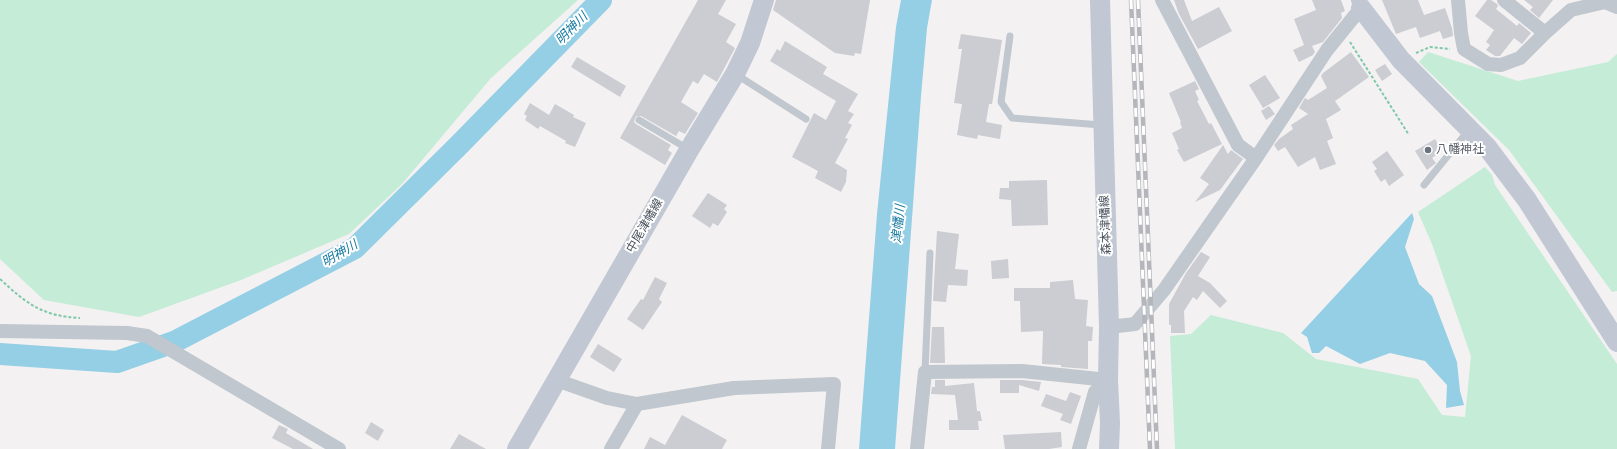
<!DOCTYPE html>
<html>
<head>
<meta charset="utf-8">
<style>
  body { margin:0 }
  canvas { display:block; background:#f3f1f1 }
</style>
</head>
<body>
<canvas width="1617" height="449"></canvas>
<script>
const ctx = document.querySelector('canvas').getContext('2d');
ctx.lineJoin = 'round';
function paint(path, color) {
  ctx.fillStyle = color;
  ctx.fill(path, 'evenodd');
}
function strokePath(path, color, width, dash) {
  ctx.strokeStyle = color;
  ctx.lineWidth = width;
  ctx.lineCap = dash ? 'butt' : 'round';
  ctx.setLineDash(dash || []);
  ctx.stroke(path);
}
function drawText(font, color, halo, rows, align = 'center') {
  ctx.font = font + ' "Archivo Narrow","Noto Sans JP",sans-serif';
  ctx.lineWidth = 4;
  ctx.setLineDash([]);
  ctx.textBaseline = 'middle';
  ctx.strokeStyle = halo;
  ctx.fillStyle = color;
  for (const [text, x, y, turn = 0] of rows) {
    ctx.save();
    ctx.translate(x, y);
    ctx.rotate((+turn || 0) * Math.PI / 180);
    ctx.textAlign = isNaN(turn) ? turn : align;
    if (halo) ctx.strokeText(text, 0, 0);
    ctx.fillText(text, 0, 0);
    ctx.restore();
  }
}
paint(new Path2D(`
  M 0,0 L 578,0 L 491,78 L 402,184 L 349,234 L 241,280 L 139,317 L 44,300 L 0,259 Z
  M 1428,52 L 1518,81 L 1608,62 L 1617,54 L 1617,291 L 1612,292 L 1509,150 L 1419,62 Z
  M 1485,167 L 1492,175 L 1495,185 L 1617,364 L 1617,449 L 1175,449 L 1170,336 L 1191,334 L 1211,315 L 1283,333 L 1316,359 L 1418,379 L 1442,415 L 1465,417 L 1471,356 L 1432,244 L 1418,212 Z`), '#c4ecd7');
paint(new Path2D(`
  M 901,0 L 932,0 L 927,28 L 921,96 L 895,449 L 859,449 L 877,214 L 896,27 Z
  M 1412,213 L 1414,219 L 1405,247 L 1419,284 L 1432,296 L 1457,362 L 1460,391 L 1464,405 L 1446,408 L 1447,385 L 1425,361 L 1390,353 L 1360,364 L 1326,346 L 1319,353 L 1312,353 L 1307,337 L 1301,333 Z`), '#95cfe5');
strokePath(new Path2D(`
  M 0,354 L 117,362 L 174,342 L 355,248 L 459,145 L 601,0`), '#95cfe5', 22);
paint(new Path2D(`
  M 698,0 L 726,0 L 718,14 L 736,24 L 726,42 L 735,48 L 717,82 L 704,74 L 698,84 L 693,81 L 681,102 L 698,113 L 685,134 L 679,131 L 676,136 L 641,116 L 637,116 L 635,118 L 634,122 L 636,124 L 671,145 L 668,150 L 672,153 L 665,165 L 620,138 Z
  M 776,0 L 870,0 L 861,54 L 855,53 L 854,56 L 835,53 L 773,10 Z
  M 1174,0 L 1184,0 L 1192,21 L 1219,7 L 1232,31 L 1198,49 L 1179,14 Z
  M 1312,0 L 1341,0 L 1345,11 L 1341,13 L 1342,18 L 1323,42 L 1312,46 L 1315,52 L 1313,55 L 1299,62 L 1293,50 L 1304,45 L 1294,19 L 1316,10 Z
  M 1382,0 L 1418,0 L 1424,15 L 1445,8 L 1452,28 L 1453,36 L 1443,39 L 1440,31 L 1420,38 L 1416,27 L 1396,34 Z
  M 1487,0 L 1491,0 L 1497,4 L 1498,6 L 1496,9 L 1517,26 L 1519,23 L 1531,33 L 1522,44 L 1514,38 L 1500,56 L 1495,56 L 1486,50 L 1490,45 L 1486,42 L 1494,30 L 1475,16 Z
  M 1524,0 L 1553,0 L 1539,18 L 1530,10 L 1533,7 Z
  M 961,34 L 1002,40 L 992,104 L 989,104 L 986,122 L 1002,125 L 1000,139 L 978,135 L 977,139 L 957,135 L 962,104 L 954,103 L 962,49 L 958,49 Z
  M 785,41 L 827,67 L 823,74 L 858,94 L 848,111 L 854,114 L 848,123 L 852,125 L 845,138 L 848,139 L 835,163 L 847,170 L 846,182 L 841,192 L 815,178 L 818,171 L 792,157 L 814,113 L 826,120 L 836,101 L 770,61 L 777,49 L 780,51 Z
  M 1351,52 L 1369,77 L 1335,101 L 1341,110 L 1326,119 L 1333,138 L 1327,141 L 1336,164 L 1320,170 L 1315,157 L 1298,167 L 1285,147 L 1278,151 L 1274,145 L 1279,139 L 1293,129 L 1291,125 L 1308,114 L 1299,108 L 1305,98 L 1308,100 L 1327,88 L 1321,76 L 1323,73 Z
  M 577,57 L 626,86 L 620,97 L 571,67 Z
  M 1385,64 L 1392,74 L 1382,81 L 1375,70 Z
  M 1265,75 L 1280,98 L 1263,108 L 1249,85 Z
  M 1195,81 L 1199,89 L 1195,91 L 1199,100 L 1197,101 L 1209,124 L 1211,123 L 1222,144 L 1184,162 L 1177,150 L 1179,149 L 1172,133 L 1182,128 L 1180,122 L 1181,122 L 1169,93 Z
  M 530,103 L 549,115 L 555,104 L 574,115 L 573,117 L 586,123 L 575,147 L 565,143 L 566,141 L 540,126 L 538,129 L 525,120 L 527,116 L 524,114 Z
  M 1269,106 L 1275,114 L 1266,120 L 1261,111 Z
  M 1435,139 L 1442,151 L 1432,158 L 1436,163 L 1427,170 L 1415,151 Z
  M 1223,145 L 1228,154 L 1231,150 L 1243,159 L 1220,190 L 1195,202 L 1209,184 L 1200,178 Z
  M 1387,151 L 1404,175 L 1389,186 L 1385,179 L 1381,182 L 1374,171 L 1377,169 L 1372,162 Z
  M 1047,180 L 1048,225 L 1012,226 L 1011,200 L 999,199 L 1000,188 L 1009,188 L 1009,181 Z
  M 708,193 L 727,205 L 724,209 L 727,212 L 718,226 L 713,223 L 710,228 L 692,216 Z
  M 937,231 L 959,234 L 955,269 L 968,270 L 967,286 L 948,285 L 946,302 L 933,301 Z
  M 1201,252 L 1210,257 L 1198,276 L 1210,283 L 1227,301 L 1220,308 L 1203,291 L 1197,300 L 1193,297 L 1184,311 L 1185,333 L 1171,333 L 1171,325 L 1169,325 L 1169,304 L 1186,273 Z
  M 1008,259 L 1009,278 L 992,279 L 991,261 Z
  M 655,277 L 667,283 L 659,299 L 662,302 L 643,330 L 627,319 L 641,299 L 643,300 Z
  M 1073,280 L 1075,299 L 1088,300 L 1086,326 L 1093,327 L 1092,341 L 1088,341 L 1088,369 L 1061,367 L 1061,365 L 1042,364 L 1043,331 L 1021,332 L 1020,301 L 1014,301 L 1014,288 L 1050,288 L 1050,282 Z
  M 932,327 L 944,327 L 945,363 L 930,363 Z
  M 598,344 L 622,359 L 614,372 L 590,357 Z
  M 935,380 L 945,380 L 945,386 L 974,383 L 977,411 L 980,411 L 982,421 L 978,421 L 979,430 L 949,430 L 949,420 L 958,420 L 955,395 L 931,394 L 932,387 L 935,387 Z
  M 1000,380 L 1022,380 L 1041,382 L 1039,391 L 1019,385 L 1019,393 L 1000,393 Z
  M 1070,392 L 1081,396 L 1071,424 L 1060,420 L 1063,414 L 1041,406 L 1046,394 L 1066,401 Z
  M 682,415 L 727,440 L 722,449 L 644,449 L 650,437 L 665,445 Z
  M 371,422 L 384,430 L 378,441 L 365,433 Z
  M 279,425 L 288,429 L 286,433 L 313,449 L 293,449 L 272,438 Z
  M 1061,432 L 1062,447 L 1049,449 L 1005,449 L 1003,435 Z
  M 459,434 L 486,449 L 450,449 Z`), '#cbcdd3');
strokePath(new Path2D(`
  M 1350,42 L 1409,135
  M 1416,53 L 1430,47 L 1450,49
  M 0,279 C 27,304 42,316 80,318`), '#7fc8a9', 2, [3, 2]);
strokePath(new Path2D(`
  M 1010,36 L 1001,102 L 1012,118 L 1101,125
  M 737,75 L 806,119
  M 639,120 L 688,149
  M 1424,185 L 1468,131
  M 925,372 L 930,253`), '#c0c7ce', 7);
strokePath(new Path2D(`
  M 1162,0 L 1238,145 L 1256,158
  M 1458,0 L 1461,33 L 1464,49 L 1488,64 L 1501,65 L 1520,58 L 1545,33 L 1571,10 L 1605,2 L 1617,7
  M 1504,0 L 1545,33
  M 1109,327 L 1135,324 L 1164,290 L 1256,158 L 1327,50 L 1361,8 L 1358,0
  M 0,331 L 127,333 L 147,336 L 339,449
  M 556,380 L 607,398 L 637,404 L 734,388 L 834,384 L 828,449
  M 611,449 L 637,404
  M 917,449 L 925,372 L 1022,371 L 1108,380
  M 1079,449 L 1095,392 L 1108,380`), '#c0c7ce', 14);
strokePath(new Path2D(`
  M 1100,0 L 1109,327 L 1108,380 L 1110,423 L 1109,449
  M 1361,8 L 1401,60 L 1487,147 L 1527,200 L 1617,342
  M 517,449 L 689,150 L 735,74 L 750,43 L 764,0`), '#c1c8d3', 20);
const rail = new Path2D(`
  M 1131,0 L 1150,449
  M 1138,0 L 1157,449`);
strokePath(rail, '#b4b6bb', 4.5);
strokePath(rail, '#fff', 3, [9]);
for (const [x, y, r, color] of [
  [1428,150,4,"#6b7280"]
]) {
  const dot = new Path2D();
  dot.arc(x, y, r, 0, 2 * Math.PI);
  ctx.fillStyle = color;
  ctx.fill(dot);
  strokePath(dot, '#fff', 1.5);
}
drawText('12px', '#5b616d', '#fff', [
  ["八幡神社",1436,150]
], 'left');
drawText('12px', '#4a535d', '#fff', [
  ["森本津幡線",1106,225,-92],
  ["中尾津幡線",645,226,-60]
]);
drawText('italic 13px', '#197ba2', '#fff', [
  ["明神川",572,29,-45],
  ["津幡川",899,224,-84],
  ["明神川",340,254,-31]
]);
</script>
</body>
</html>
